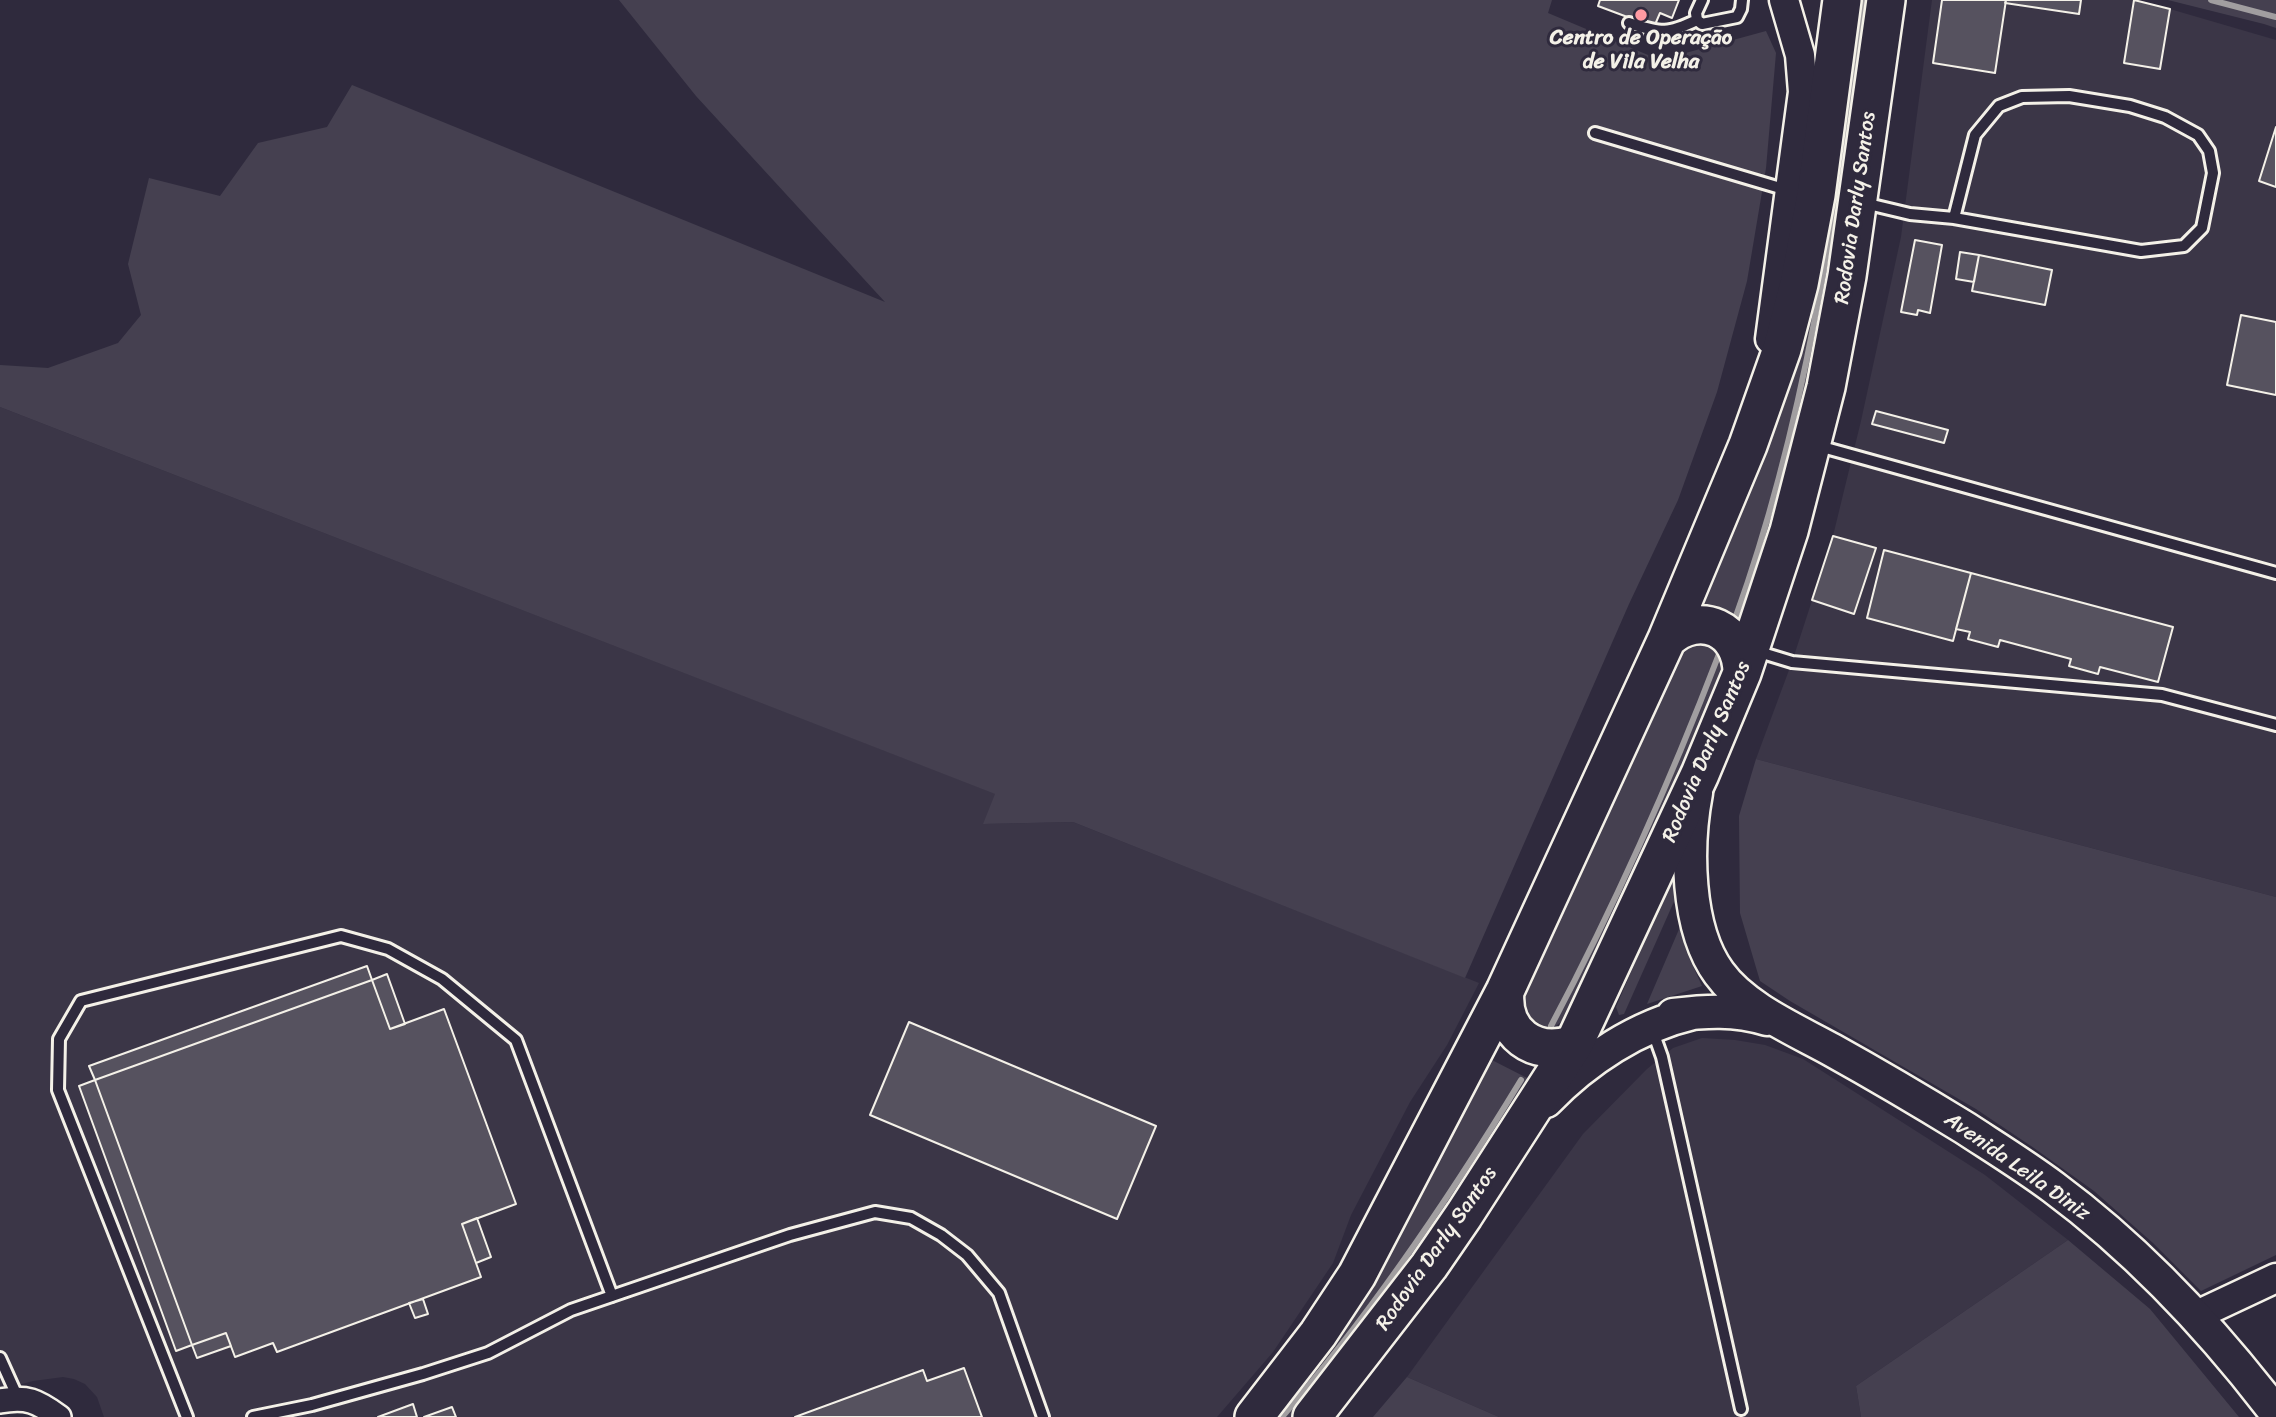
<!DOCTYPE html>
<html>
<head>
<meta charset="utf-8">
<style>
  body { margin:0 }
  canvas { display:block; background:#2f2a3d }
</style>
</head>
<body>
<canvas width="2276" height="1417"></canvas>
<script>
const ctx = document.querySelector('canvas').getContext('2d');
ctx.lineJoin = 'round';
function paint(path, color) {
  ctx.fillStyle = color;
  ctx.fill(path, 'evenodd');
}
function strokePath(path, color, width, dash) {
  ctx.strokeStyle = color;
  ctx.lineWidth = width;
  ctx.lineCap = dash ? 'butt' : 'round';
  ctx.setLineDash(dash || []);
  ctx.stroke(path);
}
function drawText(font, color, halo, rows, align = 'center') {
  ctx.font = font + ' Sriracha,sans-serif';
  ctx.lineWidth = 6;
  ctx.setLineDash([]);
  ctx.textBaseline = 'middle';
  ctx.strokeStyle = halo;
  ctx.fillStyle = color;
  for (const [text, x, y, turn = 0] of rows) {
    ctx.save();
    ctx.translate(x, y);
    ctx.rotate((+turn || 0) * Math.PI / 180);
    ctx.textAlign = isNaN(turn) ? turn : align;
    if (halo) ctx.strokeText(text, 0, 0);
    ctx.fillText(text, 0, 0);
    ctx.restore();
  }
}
paint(new Path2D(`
  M 1932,0 L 2139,0 L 2276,40 L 2276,897 L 1756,759 L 1792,662 L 1833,536 L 1861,421 L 1901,237 Z
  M 0,407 L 996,794 L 984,824 L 1073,822 L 1479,983 L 1447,1045 L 1410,1102 L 1351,1215 L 1333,1263 L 1273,1352 L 1217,1417 L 104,1417 L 97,1397 L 85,1384 L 74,1379 L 63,1377 L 33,1381 L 0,1390 Z
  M 1702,1038 L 1735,1040 L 1765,1045 L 1803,1059 L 1985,1175 L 2068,1240 L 1856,1386 L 1861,1417 L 1499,1417 L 1407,1377 L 1583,1134 L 1647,1069 L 1673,1048 Z`), '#3b3647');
paint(new Path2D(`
  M 619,0 L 1552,0 L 1548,13 L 1660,60 L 1766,31 L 1776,53 L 1766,168 L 1747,281 L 1717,392 L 1678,500 L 1629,604 L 1465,978 L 1073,822 L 983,824 L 995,794 L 0,407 L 0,365 L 48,368 L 118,343 L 141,315 L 128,264 L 149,178 L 220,196 L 258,143 L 327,127 L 352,85 L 885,302 L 696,96 Z
  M 1852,0 L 1872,0 L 1821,333 L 1778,504 L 1738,626 L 1692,610 L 1732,518 Z
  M 2168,0 L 2276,0 L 2276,28 L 2264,24 Z
  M 1691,641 L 1714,642 L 1723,660 L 1722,666 L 1667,805 L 1631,886 L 1563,1020 C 1552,1031 1544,1030 1530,1025 L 1522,1006 L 1524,999 L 1683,650 Z
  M 1756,759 L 2276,897 L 2276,1255 L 2201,1291 L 2153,1243 L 2094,1191 L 2034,1148 L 1976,1109 L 1790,1001 L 1760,981 L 1740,913 L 1739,816 Z
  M 1672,877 L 1677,878 L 1676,897 L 1624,1014 L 1619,1015 L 1616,1007 Z
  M 1680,927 L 1687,953 L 1702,986 L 1647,1004 Z
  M 1486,1057 L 1531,1080 C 1461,1198 1380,1311 1292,1417 L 1269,1417 L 1384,1262 L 1430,1180 Z
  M 2068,1240 L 2150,1309 L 2239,1417 L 1861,1417 L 1856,1386 Z
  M 1407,1377 L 1499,1417 L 1373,1417 Z`), '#454050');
strokePath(new Path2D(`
  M 2211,0 L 2276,17
  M 1736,616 C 1808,416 1835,210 1864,0
  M 1551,1026 C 1615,905 1670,782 1719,654
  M 1282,1417 C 1372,1313 1450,1197 1521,1080`), '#a19ea0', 6);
const building = new Path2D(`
  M 1600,0 L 1679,0 L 1672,18 L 1660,13 L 1654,27 L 1598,6 Z
  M 1942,0 L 2006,0 L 1995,73 L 1933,63 Z
  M 2006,0 L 2081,0 L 2079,14 L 2005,3 Z
  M 2134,0 L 2170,9 L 2160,69 L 2124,63 Z
  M 2276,127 L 2276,187 L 2259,181 Z
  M 1915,240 L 1942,245 L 1930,313 L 1918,310 L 1917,315 L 1901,312 Z
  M 1960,252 L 1979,255 L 1974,282 L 1956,279 Z
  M 1979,255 L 2052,270 L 2045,305 L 1972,291 Z
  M 2241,315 L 2276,322 L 2276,395 L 2227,385 Z
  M 1876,411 L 1948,430 L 1944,443 L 1872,424 Z
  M 1833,536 L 1876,548 L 1854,614 L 1812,600 Z
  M 1884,550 L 1971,573 L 1953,641 L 1867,618 Z
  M 1971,573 L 2173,627 L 2158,682 L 2100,667 L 2098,674 L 2069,666 L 2071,659 L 2000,640 L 1998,647 L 1968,639 L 1970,632 L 1956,629 Z
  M 367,966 L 372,980 L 95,1080 L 89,1066 Z
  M 387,974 L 405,1024 L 390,1029 L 372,980 Z
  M 372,980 L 390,1029 L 444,1009 L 516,1204 L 462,1224 L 481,1277 L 277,1352 L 273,1343 L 235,1357 L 226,1333 L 192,1345 L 95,1080 Z
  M 909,1022 L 1156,1126 L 1117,1219 L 870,1115 Z
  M 95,1080 L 192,1345 L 176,1351 L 79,1086 Z
  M 477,1218 L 491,1257 L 476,1263 L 462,1224 Z
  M 423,1299 L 428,1314 L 415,1318 L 409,1303 Z
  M 226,1333 L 231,1346 L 197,1358 L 192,1345 Z
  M 964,1368 L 982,1417 L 795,1417 L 923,1370 L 927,1381 Z
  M 413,1404 L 417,1417 L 378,1417 Z
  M 452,1407 L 456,1417 L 424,1417 Z`);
paint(building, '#56525f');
strokePath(building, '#f4f1e8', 2);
const service = new Path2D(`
  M 1702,0 L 1696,13 L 1697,20 L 1702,24 L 1737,17 L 1741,9 L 1742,0
  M 1629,23 C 1662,33 1666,35 1697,20
  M 1595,133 L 1787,190
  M 1864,203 L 1910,214 L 1954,218 L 2141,251 L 2184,246 L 2202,228 L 2213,173 L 2209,151 L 2198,135 L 2165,117 L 2130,106 L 2069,96 L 2022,97 L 1999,106 L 1975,135 L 1954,218
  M 1815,445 L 2276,573
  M 1756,651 L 1792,662 L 2162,695 L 2276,725
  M 1652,1029 L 1662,1057 L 1741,1409
  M 0,1358 L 18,1398
  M 187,1417 L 58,1090 L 59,1039 L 81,1001 L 341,936 L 388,949 L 442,979 L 516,1040 L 612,1296
  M 253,1417 L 312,1405 L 423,1374 L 488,1353 L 571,1310 L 790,1235 L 875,1212 L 911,1218 L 941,1235 L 967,1255 L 999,1293 L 1043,1417`);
const minor = new Path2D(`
  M 0,1401 C 27,1396 37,1401 59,1417`);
const tertiary = new Path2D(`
  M 1770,339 L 1803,92 L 1800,55 L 1784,0
  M 2195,1316 L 2276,1278`);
const secondary = new Path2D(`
  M 1696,793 C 1686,846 1686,928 1719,973 C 1744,1008 1796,1030 1832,1050 C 1877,1075 1921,1101 1965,1128 C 1994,1147 2025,1166 2053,1187 C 2138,1250 2212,1329 2276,1413
  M 1673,1015 C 1706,1011 1734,1009 1767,1019
  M 1546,1101 C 1586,1060 1637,1026 1693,1013`);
const primary = new Path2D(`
  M 1667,639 C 1700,609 1742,629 1742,673
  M 1505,991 C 1501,1033 1534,1058 1574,1044
  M 1254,1417 L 1318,1334 L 1357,1275 L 1505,991 L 1667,639 L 1748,445 L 1782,349 L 1799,284 L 1816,195 L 1842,0
  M 1312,1417 L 1429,1266 L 1464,1215 L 1574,1044 L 1700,774 L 1742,673 L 1789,531 L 1826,387 L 1847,276 L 1886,0`);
strokePath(service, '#f4f1e8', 16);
strokePath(minor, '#f4f1e8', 28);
strokePath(tertiary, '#f4f1e8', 33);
strokePath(secondary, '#f4f1e8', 37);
strokePath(primary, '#f4f1e8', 42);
strokePath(service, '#2f2a3d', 10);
strokePath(minor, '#2f2a3d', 23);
strokePath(tertiary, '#2f2a3d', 28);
strokePath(secondary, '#2f2a3d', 32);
strokePath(primary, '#2f2a3d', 37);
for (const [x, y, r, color] of [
  [1641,15,7,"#ff9aa2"]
]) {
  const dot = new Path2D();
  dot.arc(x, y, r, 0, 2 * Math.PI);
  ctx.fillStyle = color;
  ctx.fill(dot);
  strokePath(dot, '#2f2a3d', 2.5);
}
drawText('bold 21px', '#f4f1e8', '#2f2a3d', [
  ["Centro de Operação",1641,39],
  ["de Vila Velha",1641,63]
]);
drawText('21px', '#f4f1e8', '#2f2a3d', [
  ["Rodovia Darly Santos",1856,208,-82],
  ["Rodovia Darly Santos",1707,752,-67],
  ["Avenida Leila Diniz",2017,1167,35],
  ["Rodovia Darly Santos",1437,1249,-55]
]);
</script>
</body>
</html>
